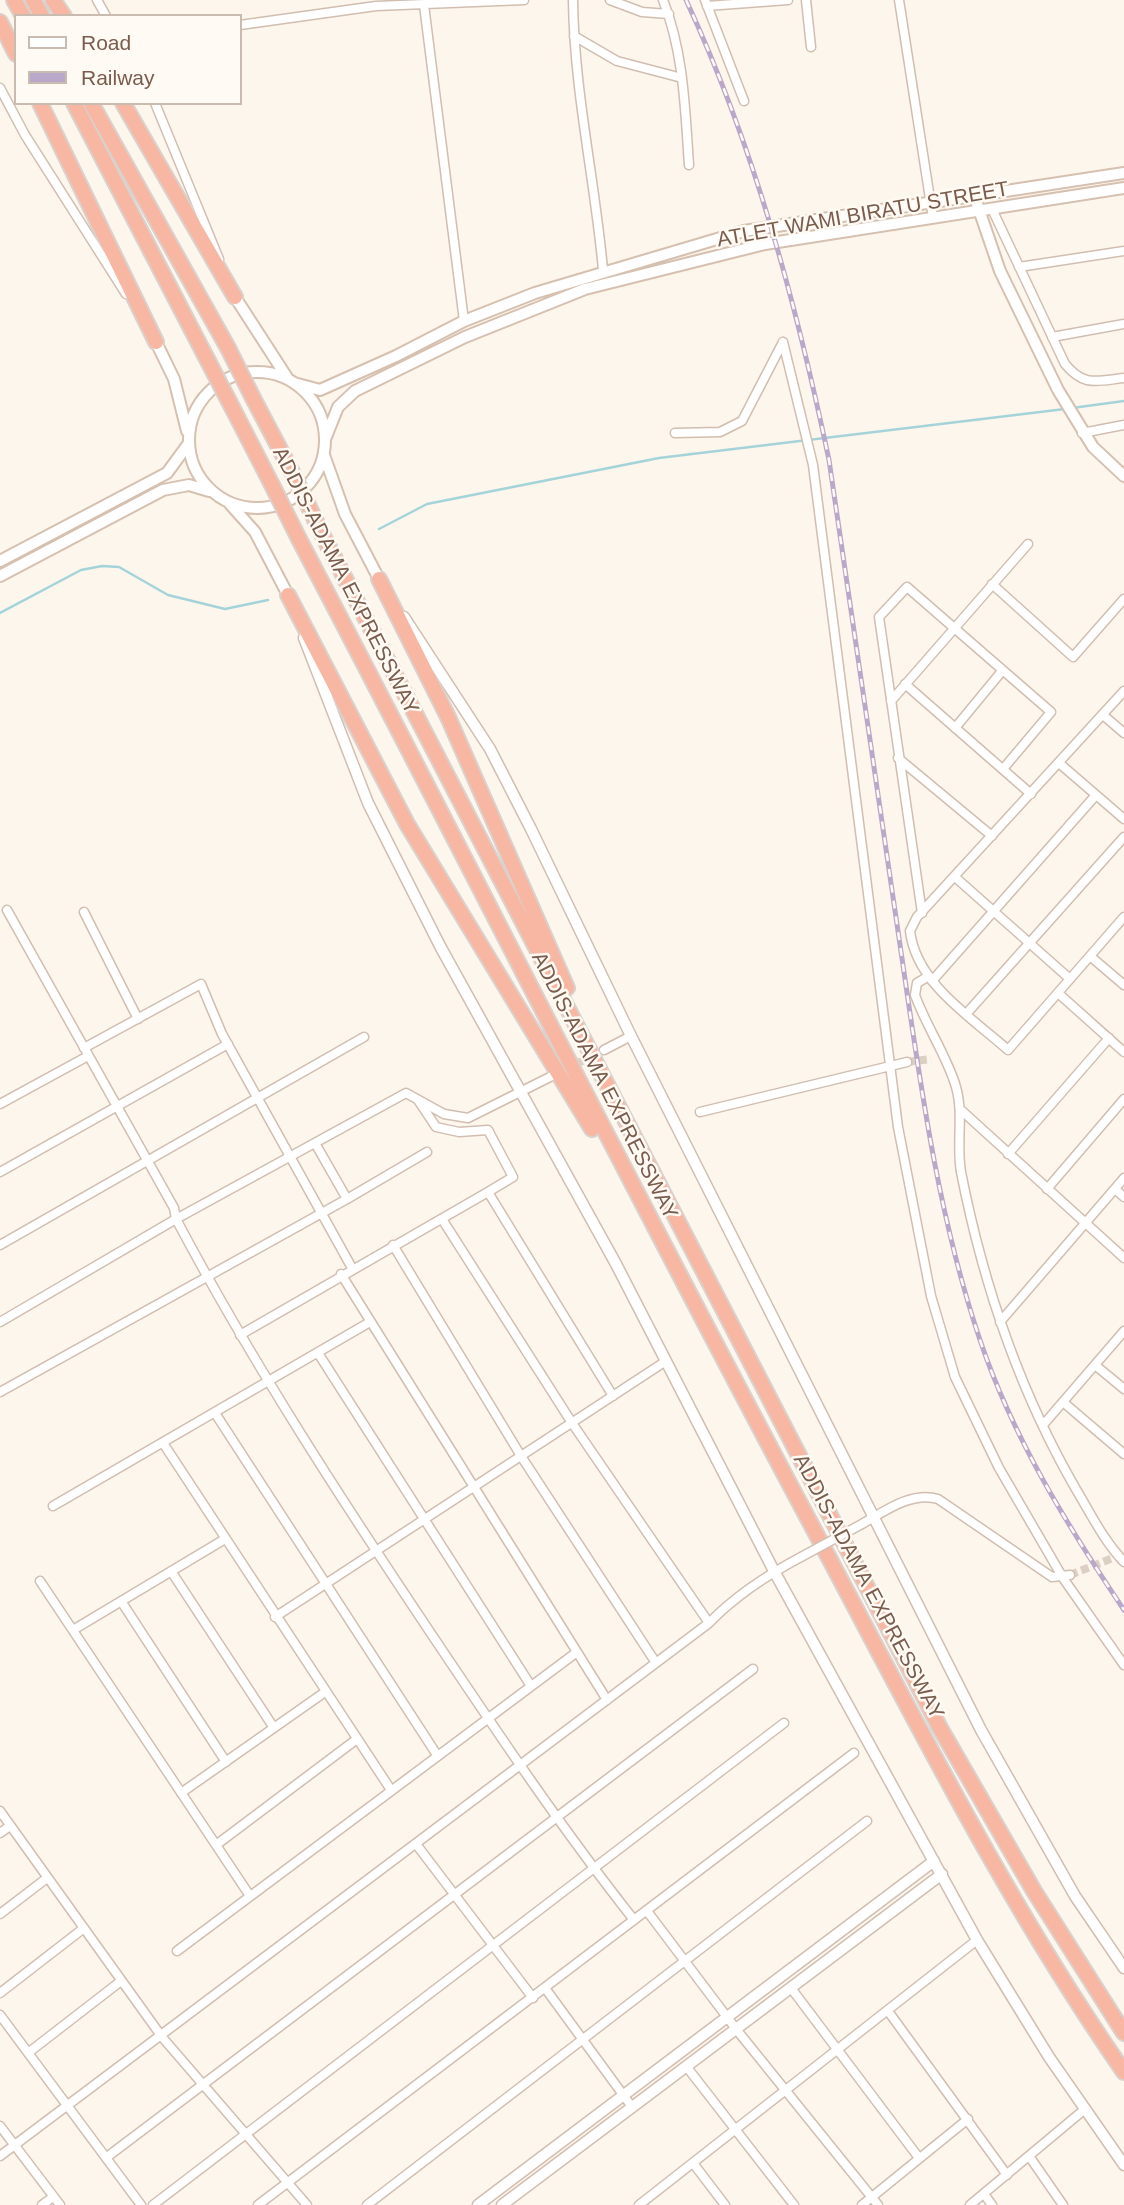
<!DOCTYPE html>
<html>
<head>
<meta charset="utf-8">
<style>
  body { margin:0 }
  #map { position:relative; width:1124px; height:2205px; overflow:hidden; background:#fdf6ec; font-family:Helvetica,sans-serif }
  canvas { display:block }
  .legend { position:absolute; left:14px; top:14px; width:228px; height:91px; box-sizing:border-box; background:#fffaf3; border:2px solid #cabbb1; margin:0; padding:9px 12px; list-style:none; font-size:21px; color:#7a5c4d }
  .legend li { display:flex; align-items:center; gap:14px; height:35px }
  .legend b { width:35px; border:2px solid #cabbb1 }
</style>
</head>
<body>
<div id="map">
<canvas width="1124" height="2205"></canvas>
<ul class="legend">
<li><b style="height:9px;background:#fff"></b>Road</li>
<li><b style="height:9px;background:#b9a8c9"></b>Railway</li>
</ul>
</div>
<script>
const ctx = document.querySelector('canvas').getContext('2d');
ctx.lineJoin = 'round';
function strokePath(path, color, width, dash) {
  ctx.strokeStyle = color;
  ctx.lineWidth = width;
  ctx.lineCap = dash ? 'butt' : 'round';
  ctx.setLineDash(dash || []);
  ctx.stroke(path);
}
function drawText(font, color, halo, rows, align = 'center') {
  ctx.font = font + ' Helvetica,sans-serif';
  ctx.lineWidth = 5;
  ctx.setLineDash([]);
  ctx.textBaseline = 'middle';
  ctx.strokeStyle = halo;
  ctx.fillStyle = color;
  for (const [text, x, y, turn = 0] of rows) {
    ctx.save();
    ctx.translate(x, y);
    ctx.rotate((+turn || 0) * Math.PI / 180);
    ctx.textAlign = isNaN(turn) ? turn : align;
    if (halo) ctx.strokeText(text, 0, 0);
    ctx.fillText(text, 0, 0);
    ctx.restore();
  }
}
strokePath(new Path2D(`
  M 1072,408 L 1124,401
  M 379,529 L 427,504 L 659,458 L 1065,409
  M 0,613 L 81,570 L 102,566 L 119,567 L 168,595 L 225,609 L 268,600`), '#a5d3da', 2.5);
strokePath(new Path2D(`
  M 907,1062 L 931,1059
  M 568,1068 L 604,1050
  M 1070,1575 L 1118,1556`), '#dcd0c4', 8, [8, 4]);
const minor = new Path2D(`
  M 97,0 L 106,16
  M 573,0 C 574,91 595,180 603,270
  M 610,0 L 642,12 L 669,14
  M 663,0 C 684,53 685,109 689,165
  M 705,0 L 744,101
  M 806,0 L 811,47
  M 899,0 L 933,218
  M 424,5 L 464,321
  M 707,6 L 788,0
  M 240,25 L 376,6 L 524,0
  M 574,36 L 617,61 L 682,78
  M 0,88 L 25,135 L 126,294
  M 155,103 L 219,259
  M 992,209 L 1065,364 C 1084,387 1096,381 1124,378
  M 1019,267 L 1124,251
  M 1052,337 L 1124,324
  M 783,342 L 813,465 L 898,1127 L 931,1296 L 955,1377 L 999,1468 L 1063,1578 L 1124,1665
  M 675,433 L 720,432 L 742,421 L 783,342
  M 1082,433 L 1124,425
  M 992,584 L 1073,657 L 1124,599
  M 905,684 L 1031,794
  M 1124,691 L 917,917 L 910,931 C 916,983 971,1017 1008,1050 L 1124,917
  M 891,701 L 1028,544
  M 1103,715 L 1124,733
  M 955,728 L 1002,671
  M 898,758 L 992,836
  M 1059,763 L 1124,819
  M 955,877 L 1070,979
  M 7,910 L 174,1208 L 176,1219 C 253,1364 341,1499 432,1635 C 497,1732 562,1829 634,1920
  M 84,912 L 138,1019
  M 922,913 L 879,617 L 907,587 L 1051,712 L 1003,769
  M 1090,956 L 1124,985
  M 929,976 L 917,983 L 915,995 C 926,1026 948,1058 956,1087 C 964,1115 956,1144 961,1172 C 983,1284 1020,1393 1077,1491 C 1092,1516 1104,1541 1124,1562
  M 932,981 L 1096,795
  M 1058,993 L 1124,1052
  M 967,1013 L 1124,837
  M 84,1048 L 201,984 L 222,1034 L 352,1268
  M 604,1050 L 631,1036
  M 418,1100 L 436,1127 L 459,1132 L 488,1130 L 513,1177 L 488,1192 L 613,1396
  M 0,1104 L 88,1056
  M 961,1110 L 1124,1258
  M 700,1112 L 907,1062
  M 315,1143 L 347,1199 L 427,1152
  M 1008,1154 L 1109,1038
  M 0,1172 L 228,1044
  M 1047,1189 L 1124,1099
  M 1115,1189 L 1124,1197
  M 442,1219 L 572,1423 L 709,1623
  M 0,1245 L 364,1037
  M 393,1245 L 521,1456 L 656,1663
  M 341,1274 L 607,1700
  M 0,1322 L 176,1219 L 406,1093 L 444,1114 L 468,1118 L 550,1077
  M 1000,1322 L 1124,1178
  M 240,1335 L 488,1192
  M 318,1353 L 531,1686
  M 1095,1365 L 1124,1389
  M 0,1392 L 347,1199
  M 1063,1402 L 1124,1454
  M 215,1413 L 437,1755
  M 1043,1425 L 1124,1331
  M 163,1443 L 391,1790
  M 53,1506 L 370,1322
  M 862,1524 C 885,1511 912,1491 938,1499 L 1052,1577 L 1070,1575
  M 171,1571 L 274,1728
  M 40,1581 L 250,1896
  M 121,1601 L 226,1762
  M 275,1617 L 666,1361
  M 73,1630 L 225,1539
  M 181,1793 L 325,1692
  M 0,1811 L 162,2037 L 307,2205
  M 0,1833 L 10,1826
  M 416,1844 L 533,1998
  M 216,1845 L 357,1739
  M 647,1911 L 736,2029 L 878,2205
  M 0,1914 L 47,1878
  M 177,1951 L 577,1652
  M 545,1988 L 632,2107
  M 791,1988 L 919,2158
  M 0,1993 L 84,1928
  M 888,2011 L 1007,2175
  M 0,2015 L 141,2205
  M 28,2053 L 121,1981
  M 686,2066 L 794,2205
  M 0,2126 L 60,2205
  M 0,2156 L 709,1623 C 736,1595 767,1575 801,1557
  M 1029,2156 L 1063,2205
  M 107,2157 L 753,1669
  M 693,2163 L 725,2205
  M 984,2194 L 992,2205
  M 42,2205 L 53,2197
  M 153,2205 L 784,1723
  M 258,2205 L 854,1753
  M 367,2205 L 867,1821
  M 639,2205 L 977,1940
  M 862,2205 L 968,2119
  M 970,2205 L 1085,2109`);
const tertiary = new Path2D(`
  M 404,617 L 490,749 L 531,829 L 631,1036 L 981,1730 L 1075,1896 L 1124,1968
  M 304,638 L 368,803 L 440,946 L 616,1264 L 774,1571 L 977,1940 L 1049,2057 L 1124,2165
  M 478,2205 L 934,1861
  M 502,2205 L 942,1874`);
const secondary = new Path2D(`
  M 974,195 L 1000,271 L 1058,390 L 1093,447 L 1124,476
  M 235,297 L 288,379
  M 156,342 L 174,379 L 187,431
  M189 440a68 68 0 1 1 136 0a68 68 0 1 1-136 0Z
  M 294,383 L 320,390 L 396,356 L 464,321 L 535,293 L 744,231 L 1124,173
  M 326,437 L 338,407 L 355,391 L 465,337 L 585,289 L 765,244 L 1124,188
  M 324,455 L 345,514 L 379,579
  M 230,504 L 255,532 L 288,595
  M 0,561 L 167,473 L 189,443
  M 0,576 L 163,490 L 189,485 L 209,491`);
const motorway = new Path2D(`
  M 14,0 L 23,16
  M 33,0 L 42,16
  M 53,0 L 64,16
  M 0,22 L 16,54
  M 40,103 L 156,342
  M 74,103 L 208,361
  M 91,103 L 228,348
  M 123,103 L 235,297
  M 253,398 L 295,478
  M 233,409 L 271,483
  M 320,530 L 940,1728 L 1034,1891 L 1124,2033
  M 299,539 C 474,873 642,1209 820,1541 C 916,1721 1007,1904 1124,2072
  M 379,579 L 448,717 L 567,988
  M 288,595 L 407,824 L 592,1129`);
strokePath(minor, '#d1beb0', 11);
strokePath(tertiary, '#d1beb0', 13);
strokePath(secondary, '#d6c0b0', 14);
strokePath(motorway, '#dad1cd', 18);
strokePath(minor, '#fff', 8);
strokePath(tertiary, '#fff', 10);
strokePath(secondary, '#fff', 10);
strokePath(motorway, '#f7b7a3', 14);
const rail = new Path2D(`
  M 686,0 C 754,146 796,303 829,460 C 852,619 876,779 899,938 C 919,1073 936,1210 980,1340 C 1013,1438 1067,1525 1124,1610`);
strokePath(rail, '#b9a8c9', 5);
strokePath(rail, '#fffaf3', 2.5, [8]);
const minorBridge = new Path2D(`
  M 801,1557 L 862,1524`);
const motorwayBridge = new Path2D(`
  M 228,348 L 253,398
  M 208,361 L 233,409
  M 295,478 L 320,530
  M 271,483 L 299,539`);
strokePath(minorBridge, '#d1beb0', 11, []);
strokePath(motorwayBridge, '#dad1cd', 18, []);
strokePath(minorBridge, '#fff', 8);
strokePath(motorwayBridge, '#f7b7a3', 14);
drawText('21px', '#7a5c4d', '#fffaf3', [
  ["ATLET WAMI BIRATU STREET",863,215,-10],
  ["ADDIS-ADAMA EXPRESSWAY",345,581,63],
  ["ADDIS-ADAMA EXPRESSWAY",604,1086,63],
  ["ADDIS-ADAMA EXPRESSWAY",868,1587,62]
]);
</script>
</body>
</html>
